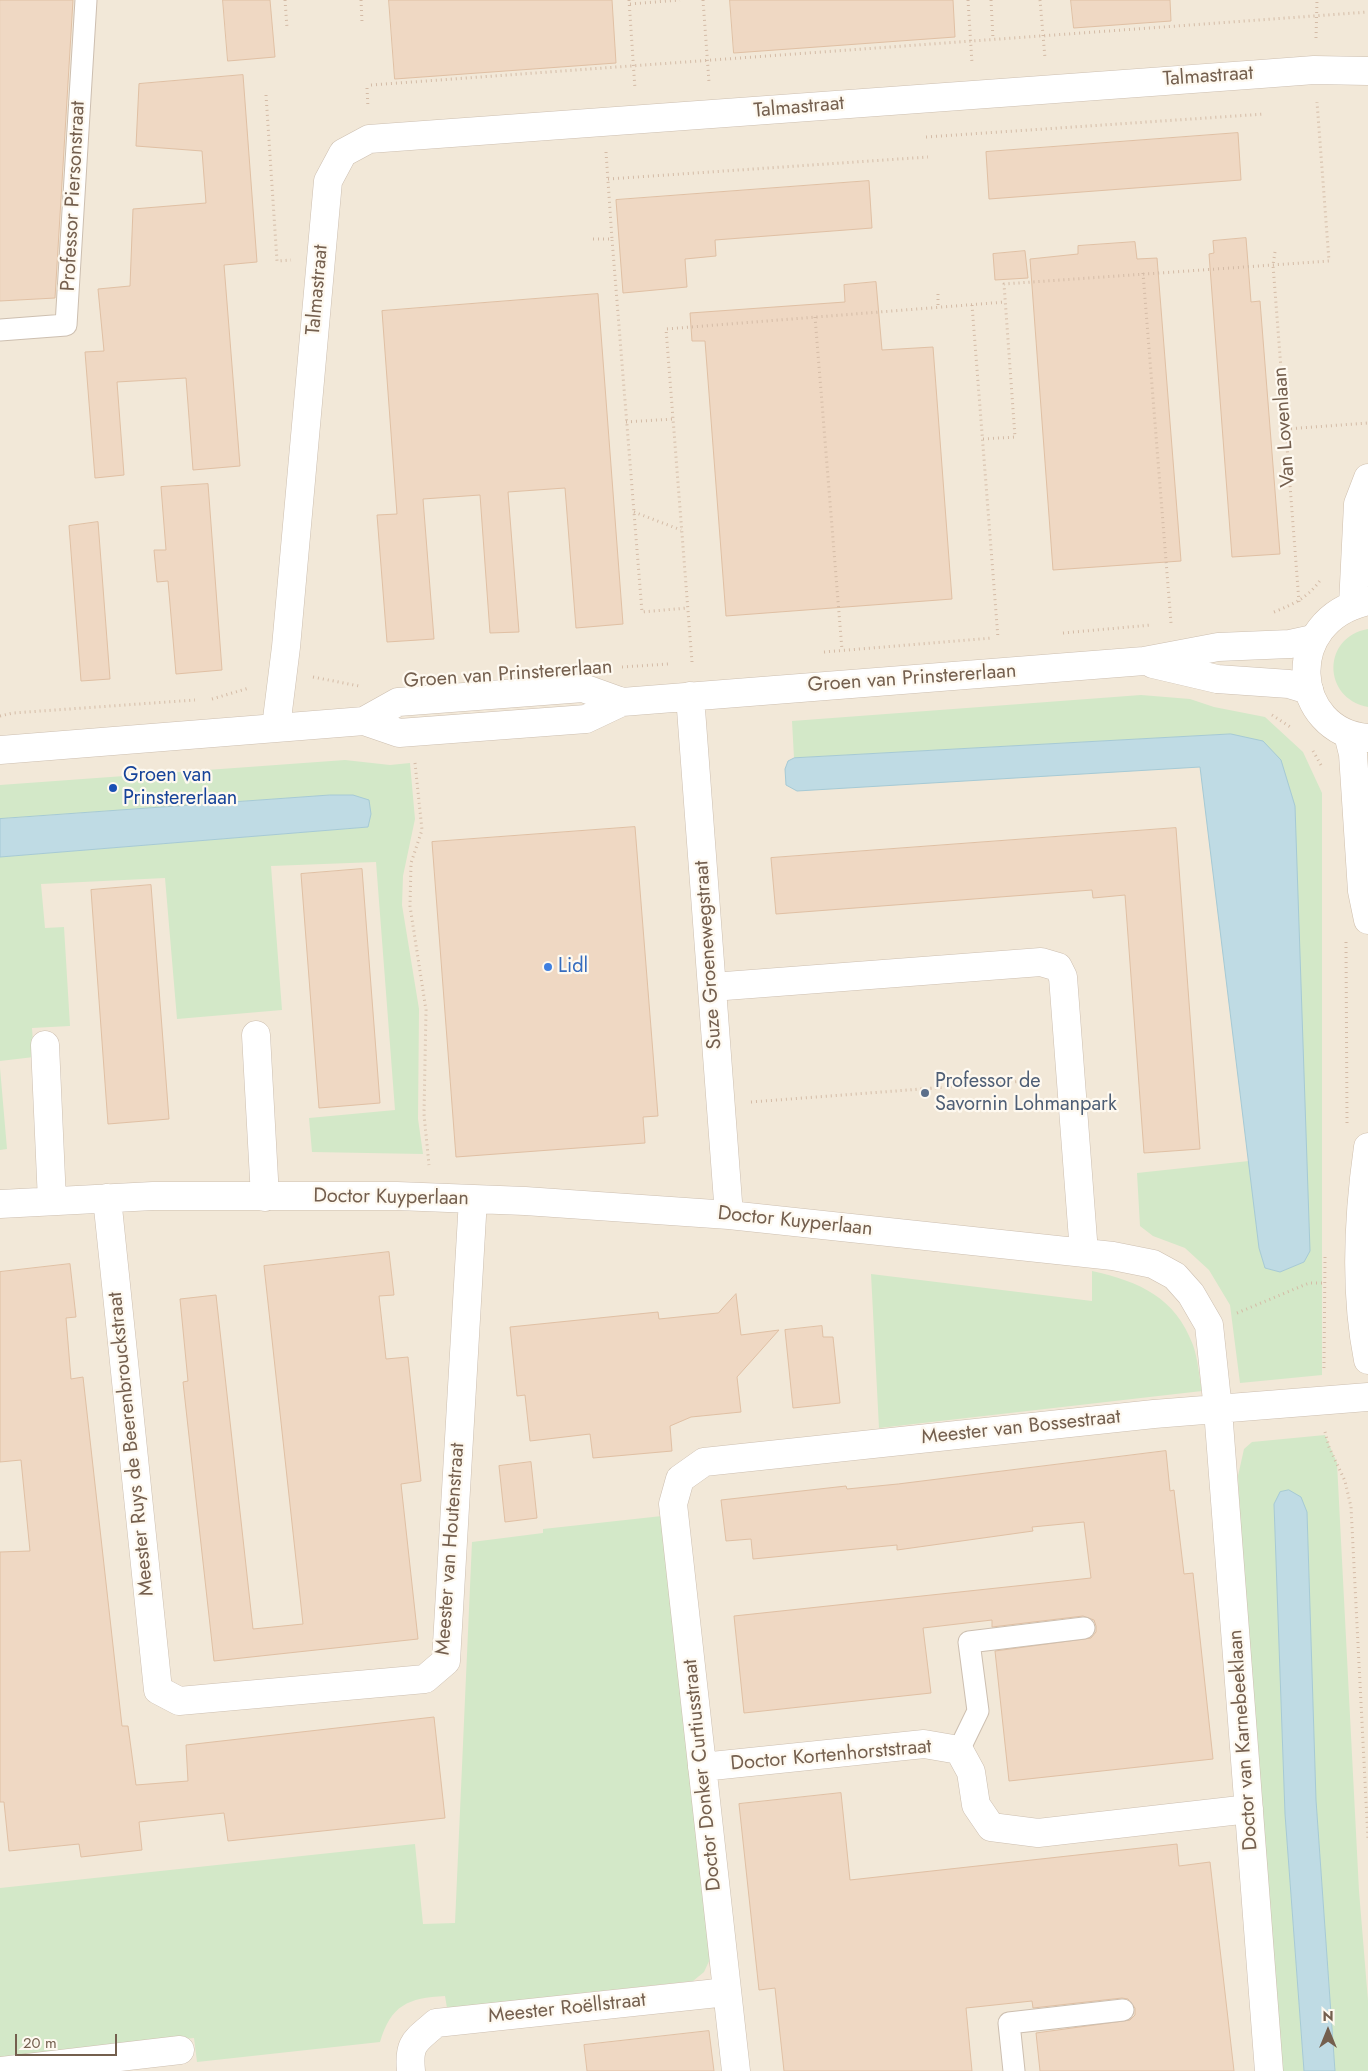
<!DOCTYPE html>
<html>
<head>
<meta charset="utf-8">
<style>
  body { margin:0 }
  #map { position:relative; width:1368px; height:2071px; overflow:hidden; background:#fbf6e9; font-family:Jost,sans-serif }
  canvas { display:block }
  .north { position:absolute; left:1303px; top:2006px; width:50px; height:50px; -webkit-text-stroke:4px #fef9f0; paint-order:stroke; rotate:0deg; font-size:14px; font-weight:700; line-height:20px; text-align:center; color:#745f4e }
  .north::after { content:''; display:block; margin:auto; width:18px; height:22px; background:#745f4e; clip-path:polygon(50% 0,100% 100%,50% 72%,0 100%) }
  .scale { position:absolute; left:15px; top:2034px; width:102px; height:22px; box-sizing:border-box; border:2px solid #745f4e; border-top:0; padding-left:6px; font-size:15px; line-height:18px; white-space:nowrap; color:#745f4e; -webkit-text-stroke:4px #fef9f0; paint-order:stroke }
</style>
</head>
<body>
<div id="map">
<canvas width="1368" height="2071"></canvas>
<div class="north">N</div>
<div class="scale">20 m</div>
</div>
<script>
const ctx = document.querySelector('canvas').getContext('2d');
ctx.lineJoin = 'round';
function paint(path, color) {
  ctx.fillStyle = color;
  ctx.fill(path, 'evenodd');
}
function strokePath(path, color, width, dash) {
  ctx.strokeStyle = color;
  ctx.lineWidth = width;
  ctx.lineCap = dash ? 'butt' : 'round';
  ctx.setLineDash(dash || []);
  ctx.stroke(path);
}
function drawText(font, color, halo, rows, align = 'center') {
  ctx.font = font + ' Jost,sans-serif';
  ctx.lineWidth = 4.5;
  ctx.setLineDash([]);
  ctx.textBaseline = 'middle';
  ctx.strokeStyle = halo;
  ctx.fillStyle = color;
  for (const [text, x, y, turn = 0] of rows) {
    ctx.save();
    ctx.translate(x, y);
    ctx.rotate((+turn || 0) * Math.PI / 180);
    ctx.textAlign = isNaN(turn) ? turn : align;
    if (halo) ctx.strokeText(text, 0, 0);
    ctx.fillText(text, 0, 0);
    ctx.restore();
  }
}
paint(new Path2D(`
  M 0,0 L 1368,0 L 1368,2071 L 0,2071 Z`), '#f2e8d8');
paint(new Path2D(`
  M 1368,629 L 1368,707 C 1322,698 1322,637 1368,629 Z
  M 1141,695 L 1190,699 L 1214,707 L 1265,717 L 1303,752 L 1322,793 L 1322,1375 L 1240,1383 L 1230,1305 L 1209,1270 L 1185,1248 L 1153,1236 L 1140,1226 L 1137,1173 L 1249,1161 L 1259,1248 L 1265,1268 L 1280,1272 L 1304,1262 L 1231,734 L 794,758 L 792,721 Z
  M 345,760 L 390,765 L 410,763 L 415,819 L 403,876 L 402,905 L 419,1009 L 418,1119 L 423,1154 L 312,1152 L 309,1118 L 395,1110 L 376,862 L 271,866 L 282,1010 L 177,1019 L 165,878 L 41,884 L 45,928 L 64,927 L 70,1026 L 32,1028 L 34,1057 L 0,1061 L 0,857 L 368,827 L 330,795 L 0,819 L 0,785 Z
  M 0,1068 L 7,1149 L 0,1150 Z
  M 1092,1271 C 1140,1282 1175,1297 1193,1345 C 1198,1359 1199,1376 1202,1391 L 879,1428 L 871,1274 L 1092,1301 Z
  M 1325,1435 L 1337,1463 L 1359,1891 L 1368,2001 L 1368,2071 L 1335,2071 L 1316,1800 L 1307,1512 L 1274,1504 L 1285,1814 L 1304,2071 L 1277,2071 L 1252,1778 L 1238,1476 L 1244,1449 L 1252,1442 Z
  M 662,1516 L 711,1957 L 704,1972 L 693,1981 L 447,2008 L 445,1996 C 408,1998 391,2005 380,2042 L 197,2062 L 194,2038 L 0,2059 L 0,1888 L 415,1844 L 423,1924 L 455,1923 L 472,1542 L 543,1533 L 543,1529 Z`), '#d3e8c8');
const water = new Path2D(`
  M 1231,734 L 1263,741 L 1281,760 L 1295,806 L 1310,1251 L 1304,1262 L 1280,1272 L 1265,1268 L 1259,1248 L 1200,767 L 797,791 L 786,785 L 785,769 L 788,761 L 794,758 Z
  M 330,795 L 353,795 L 369,800 L 371,814 L 368,827 L 0,857 L 0,819 Z
  M 1289,1490 L 1301,1497 L 1307,1512 L 1316,1800 L 1335,2071 L 1304,2071 L 1285,1814 L 1274,1504 L 1280,1492 Z`);
paint(water, '#bfdbe4');
strokePath(water, '#a6cad5', 1);
const building = new Path2D(`
  M 0,0 L 73,0 L 55,298 L 0,301 Z
  M 223,0 L 270,0 L 275,57 L 228,61 Z
  M 389,0 L 612,0 L 616,63 L 395,79 Z
  M 730,0 L 953,0 L 955,37 L 734,53 Z
  M 1071,0 L 1170,0 L 1171,21 L 1074,28 Z
  M 243,75 L 257,262 L 224,265 L 240,466 L 193,470 L 186,378 L 117,382 L 124,475 L 95,478 L 85,352 L 104,351 L 98,289 L 130,286 L 133,209 L 206,203 L 202,151 L 136,146 L 139,84 Z
  M 1238,133 L 1241,180 L 989,199 L 986,152 Z
  M 869,181 L 872,228 L 715,240 L 716,256 L 685,259 L 687,287 L 623,293 L 616,200 Z
  M 1246,238 L 1251,302 L 1260,301 L 1280,554 L 1232,557 L 1209,254 L 1214,253 L 1213,241 Z
  M 1135,242 L 1137,259 L 1157,258 L 1181,561 L 1053,570 L 1030,259 L 1078,254 L 1078,246 Z
  M 1025,251 L 1028,278 L 995,280 L 993,254 Z
  M 876,282 L 882,350 L 933,347 L 952,599 L 726,616 L 705,341 L 692,341 L 690,313 L 845,302 L 844,285 Z
  M 598,294 L 623,624 L 576,628 L 565,488 L 508,492 L 519,632 L 490,633 L 480,495 L 423,499 L 434,639 L 387,642 L 377,515 L 397,514 L 382,311 Z
  M 208,484 L 222,670 L 176,674 L 168,581 L 157,582 L 154,550 L 166,550 L 161,487 Z
  M 98,522 L 110,679 L 81,681 L 69,526 Z
  M 635,827 L 658,1116 L 643,1117 L 645,1143 L 456,1157 L 432,842 Z
  M 1176,828 L 1200,1149 L 1144,1153 L 1125,895 L 1093,898 L 1092,890 L 776,914 L 771,858 Z
  M 362,869 L 380,1103 L 319,1108 L 301,874 Z
  M 151,885 L 169,1119 L 108,1124 L 91,890 Z
  M 389,1252 L 394,1295 L 379,1296 L 386,1359 L 408,1357 L 421,1481 L 401,1484 L 418,1639 L 214,1661 L 183,1382 L 188,1381 L 180,1299 L 216,1295 L 253,1629 L 303,1624 L 264,1266 Z
  M 70,1264 L 76,1317 L 66,1318 L 71,1379 L 83,1377 L 122,1726 L 128,1726 L 136,1785 L 188,1781 L 186,1745 L 434,1717 L 445,1818 L 228,1841 L 224,1813 L 139,1822 L 142,1850 L 81,1857 L 79,1844 L 9,1851 L 4,1802 L 0,1802 L 0,1552 L 30,1551 L 21,1460 L 0,1462 L 0,1272 Z
  M 736,1294 L 741,1335 L 779,1330 L 737,1377 L 741,1412 L 691,1417 L 670,1426 L 672,1451 L 593,1458 L 590,1434 L 530,1441 L 525,1395 L 517,1396 L 510,1327 L 658,1312 L 659,1319 L 718,1313 Z
  M 822,1326 L 823,1337 L 833,1337 L 840,1403 L 793,1408 L 785,1330 Z
  M 1166,1451 L 1170,1491 L 1174,1490 L 1184,1574 L 1193,1573 L 1213,1759 L 1009,1781 L 995,1651 L 1091,1638 L 1096,1632 L 1096,1626 L 1094,1620 L 1083,1616 L 992,1627 L 992,1620 L 923,1628 L 931,1693 L 744,1713 L 734,1616 L 1091,1578 L 1084,1522 L 1032,1527 L 1033,1531 L 897,1550 L 897,1545 L 753,1559 L 751,1539 L 726,1541 L 721,1500 L 846,1486 L 847,1489 L 898,1484 Z
  M 531,1462 L 537,1518 L 505,1522 L 499,1466 Z
  M 841,1793 L 850,1880 L 1177,1844 L 1179,1866 L 1210,1862 L 1234,2071 L 1040,2071 L 1036,2033 L 1130,2020 L 1135,2015 L 1135,2008 L 1128,1999 L 1122,1998 L 1033,2008 L 1032,2001 L 966,2008 L 972,2071 L 784,2071 L 775,1988 L 759,1990 L 739,1804 Z
  M 709,2031 L 714,2071 L 587,2071 L 584,2045 Z`);
paint(building, '#efd8c3');
strokePath(building, '#e0c0a4', 1);
const service = new Path2D(`
  M 0,330 L 66,325 L 86,0
  M 959,1750 L 978,1711 L 969,1642 L 1084,1628
  M 1014,2071 L 1009,2023 L 1123,2010`);
const minor = new Path2D(`
  M 1153,664 L 1217,679 L 1289,684 L 1309,690
  M 690,696 L 729,1215
  M 364,721 L 398,702 L 583,688 L 622,702
  M 276,727 L 286,647 L 328,181 L 343,153 L 369,139 L 1261,74 L 1314,70 L 1368,71
  M 0,750 L 364,721 L 399,733 L 586,719 L 622,702 L 1144,661 L 1218,647 L 1290,644 L 1313,639
  M 712,987 L 1041,962 L 1058,967 L 1063,977 L 1084,1253
  M 256,1035 L 265,1197
  M 45,1045 L 52,1201
  M 107,1198 L 158,1690 L 179,1701 L 425,1679 L 446,1661 L 473,1199
  M 0,1204 L 153,1196 L 397,1196 L 525,1201 L 729,1215 L 1113,1256 L 1153,1264 L 1175,1276 L 1191,1294 L 1209,1325 L 1218,1410 L 1269,2071
  M 702,1767 L 924,1744 L 959,1750 L 971,1772 L 976,1805 L 991,1827 L 1038,1833 L 1249,1809
  M 0,2071 L 180,2050
  M 411,2071 C 408,2042 416,2041 436,2023 L 727,1992
  M 736,2071 L 673,1504 L 680,1479 L 704,1462 L 1154,1414 L 1368,1397`);
const secondary = new Path2D(`
  M 1368,601 C 1281,620 1291,732 1368,738
  M 1353,605 L 1358,504 L 1368,478
  M 1348,734 L 1353,754 L 1362,891 L 1368,920
  M 1368,1147 C 1358,1217 1354,1290 1368,1360`);
strokePath(service, '#cdbfb0', 23);
strokePath(minor, '#cdbfb0', 29);
strokePath(secondary, '#cfbfad', 29);
strokePath(new Path2D(`
  M 285,0 L 287,28
  M 361,0 L 362,22
  M 629,0 L 635,89
  M 703,0 L 709,82
  M 968,0 L 972,63
  M 991,0 L 993,39
  M 1040,0 L 1045,58
  M 630,4 L 680,0
  M 1316,38 L 1317,0
  M 371,85 L 1368,12
  M 367,88 L 368,108
  M 266,95 L 277,261 L 291,260
  M 926,137 L 1265,114
  M 606,152 L 612,239
  M 608,179 L 928,157
  M 593,239 L 612,239 L 642,612 L 687,608
  M 1275,252 L 1273,265 L 1299,602
  M 1143,273 L 1171,623
  M 938,294 L 938,308
  M 972,305 L 998,638
  M 815,317 L 842,650
  M 626,422 L 673,419
  M 1286,429 L 1368,423
  M 983,439 L 1015,437 L 1004,284 L 1329,261 L 1317,102
  M 634,512 L 681,530
  M 1274,612 C 1294,604 1309,597 1321,579
  M 1063,633 L 1151,625
  M 824,652 L 992,638
  M 692,662 L 666,329 L 1005,302
  M 622,667 L 668,664
  M 313,677 L 359,686
  M 212,699 L 249,688
  M 1272,715 L 1292,728
  M 0,716 L 13,713 L 195,700
  M 1313,751 L 1321,765
  M 415,763 L 422,830 L 411,863 L 410,906 L 426,1010 L 424,1114 L 429,1165
  M 1346,942 L 1347,1123
  M 751,1102 L 1039,1080
  M 1237,1313 L 1309,1283 L 1325,1283
  M 1324,1368 L 1325,1257
  M 1325,1432 L 1329,1447 L 1345,1481 L 1351,1507 L 1368,1840`), '#d4bba6', 3, [1, 4]);
strokePath(service, '#fff', 21);
strokePath(minor, '#fff', 28);
strokePath(secondary, '#fff', 28);
for (const [x, y, r, color] of [
  [113,788,5,"#1a4fb4"],
  [548,967,5,"#3f7fe0"],
  [925,1093,5,"#5c6f8a"]
]) {
  const dot = new Path2D();
  dot.arc(x, y, r, 0, 2 * Math.PI);
  ctx.fillStyle = color;
  ctx.fill(dot);
  strokePath(dot, '#fef9f0', 2);
}
drawText('20px', '#745f4e', '#fef9f0', [
  ["Talmastraat",1208,77,-4],
  ["Talmastraat",799,108,-5],
  ["Professor Piersonstraat",74,196,-87],
  ["Talmastraat",318,290,-85],
  ["Van Lovenlaan",1285,427,-94],
  ["Groen van Prinstererlaan",508,675,-4],
  ["Groen van Prinstererlaan",912,679,-4],
  ["Suze Groenewegstraat",709,955,-94],
  ["Doctor Kuyperlaan",391,1198,1],
  ["Doctor Kuyperlaan",795,1222,6],
  ["Meester van Bossestraat",1021,1428,-6],
  ["Meester Ruys de Beerenbrouckstraat",132,1444,-96],
  ["Meester van Houtenstraat",451,1549,-86],
  ["Doctor van Karnebeeklaan",1244,1740,-94],
  ["Doctor Kortenhorststraat",831,1756,-5],
  ["Doctor Donker Curtiusstraat",703,1775,-96],
  ["Meester Roëllstraat",567,2009,-6]
]);
drawText('20px', '#164399', '#fef9f0', [
  ["Groen van",123,776],
  ["Prinstererlaan",123,799]
], 'left');
drawText('20px', '#366cbe', '#fef9f0', [
  ["Lidl",558,967]
], 'left');
drawText('20px', '#4e5e75', '#fef9f0', [
  ["Professor de",935,1082],
  ["Savornin Lohmanpark",935,1105]
], 'left');
</script>
</body>
</html>
